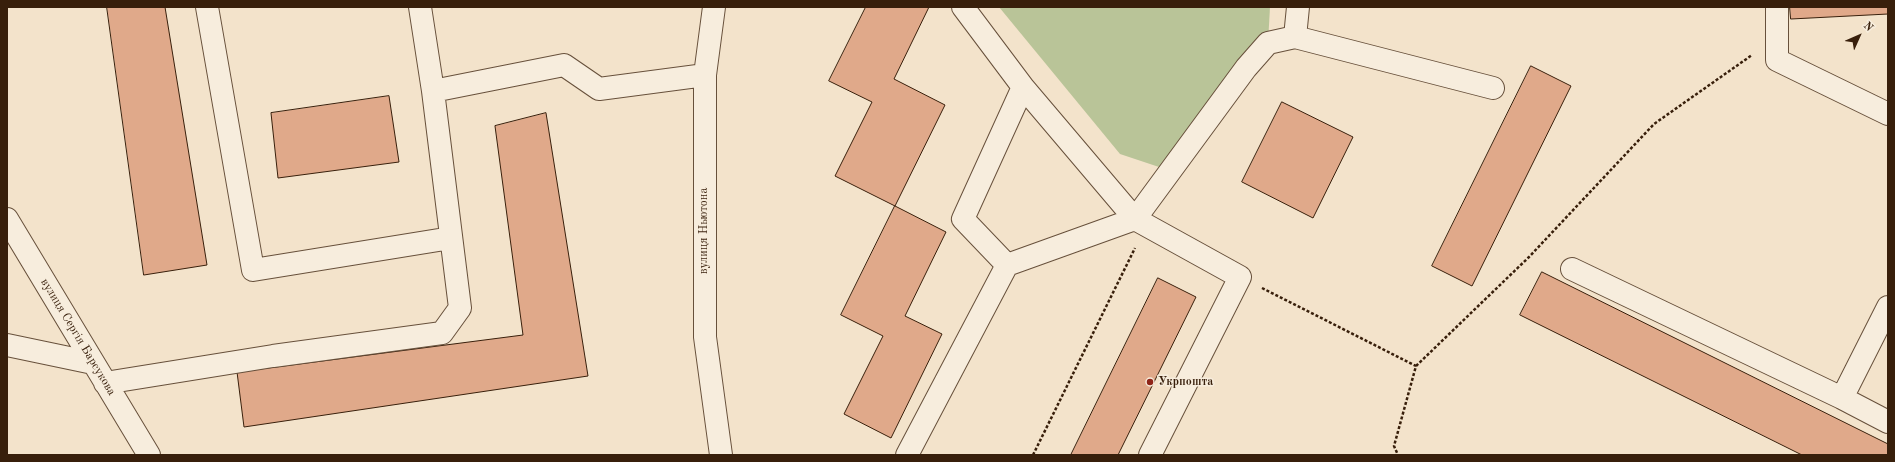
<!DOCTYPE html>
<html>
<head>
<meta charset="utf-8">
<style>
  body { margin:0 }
  #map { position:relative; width:1895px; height:462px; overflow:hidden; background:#f3e3cb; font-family:"Old Standard TT",serif }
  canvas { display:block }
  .frame { position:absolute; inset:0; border:8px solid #381f0b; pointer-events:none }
  .north { position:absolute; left:1839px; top:16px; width:40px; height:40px; -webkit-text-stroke:3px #f7eddd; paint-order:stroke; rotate:45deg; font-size:11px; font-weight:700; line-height:16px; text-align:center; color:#381f0b }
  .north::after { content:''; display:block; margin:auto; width:14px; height:18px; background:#381f0b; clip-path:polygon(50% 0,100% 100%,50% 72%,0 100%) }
</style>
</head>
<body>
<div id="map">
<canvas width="1895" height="462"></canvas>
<div class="frame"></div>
<div class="north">N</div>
</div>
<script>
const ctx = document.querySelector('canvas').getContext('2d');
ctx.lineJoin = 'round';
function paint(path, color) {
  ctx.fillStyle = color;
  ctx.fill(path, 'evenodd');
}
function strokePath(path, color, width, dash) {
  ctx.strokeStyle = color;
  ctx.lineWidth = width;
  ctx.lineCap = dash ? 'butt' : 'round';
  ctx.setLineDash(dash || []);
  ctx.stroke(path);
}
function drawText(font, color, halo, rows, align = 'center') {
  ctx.font = font + ' "Old Standard TT",serif';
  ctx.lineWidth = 3;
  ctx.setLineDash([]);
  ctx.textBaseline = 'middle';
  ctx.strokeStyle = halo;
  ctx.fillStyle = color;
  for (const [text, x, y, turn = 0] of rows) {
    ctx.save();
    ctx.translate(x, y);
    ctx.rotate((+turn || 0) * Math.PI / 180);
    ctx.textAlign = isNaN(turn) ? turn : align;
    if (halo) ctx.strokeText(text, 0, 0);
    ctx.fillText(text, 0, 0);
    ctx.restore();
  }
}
paint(new Path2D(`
  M 999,7 L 1270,7 L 1268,43 L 1171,171 L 1120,154 Z`), '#b9c498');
const building = new Path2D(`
  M 107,7 L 165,7 L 207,265 L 144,275 Z
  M 866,7 L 929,7 L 894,79 L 945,105 L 895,206 L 835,176 L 872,102 L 829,81 Z
  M 1790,7 L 1888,7 L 1888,14 L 1791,19 Z
  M 1531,66 L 1571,86 L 1472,286 L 1432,266 Z
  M 389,96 L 399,162 L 278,178 L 271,113 Z
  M 1282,102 L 1353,137 L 1313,218 L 1242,182 Z
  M 546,113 L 588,376 L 244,427 L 237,372 L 523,335 L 495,126 Z
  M 895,206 L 946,232 L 905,316 L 942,334 L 891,438 L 844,414 L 883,336 L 841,315 Z
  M 1542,272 L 1888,444 L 1888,455 L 1802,455 L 1520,315 Z
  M 1158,278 L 1196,297 L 1118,455 L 1071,455 Z`);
paint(building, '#e0a98a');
strokePath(building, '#381f0b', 1);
const minor = new Path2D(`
  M 207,7 L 253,270 L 451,238
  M 420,7 L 433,91
  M 714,7 L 705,75 L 705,337 L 721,455
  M 963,7 L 1023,87 L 963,219 L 1007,265
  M 1298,7 L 1295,37 L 1493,88
  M 1777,7 L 1777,60 L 1888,114
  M 1023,87 L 1135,219 L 1246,68 L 1268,43 L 1295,37
  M 7,219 L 149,455
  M 1572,269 L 1842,398 L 1888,307
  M 7,345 L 93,363
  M 105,383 L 273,356 L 442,333 L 460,308 L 433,91 L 564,65 L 599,89 L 705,75
  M 1842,398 L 1888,422
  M 907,455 L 1007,265 L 1135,219 L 1240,277 L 1150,455`);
strokePath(minor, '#67503b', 24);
strokePath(new Path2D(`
  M 1262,288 L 1416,366 L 1394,446 L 1398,455
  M 1416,366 L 1529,257 L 1654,124 L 1752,55
  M 1033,455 L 1135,248`), '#381f0b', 2.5, [3, 2]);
strokePath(minor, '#f7eddd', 22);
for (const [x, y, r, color] of [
  [1150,382,4,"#8f2418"]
]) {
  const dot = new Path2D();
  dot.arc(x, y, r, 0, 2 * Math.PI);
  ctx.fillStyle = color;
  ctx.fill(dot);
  strokePath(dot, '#f7eddd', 1.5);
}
drawText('12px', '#381f0b', '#f7eddd', [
  ["вулиця Ньютона",704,231,-90],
  ["вулиця Сергія Барсукова",78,337,59]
]);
drawText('bold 12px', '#381f0b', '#f7eddd', [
  ["Укрпошта",1158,382]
], 'left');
</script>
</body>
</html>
